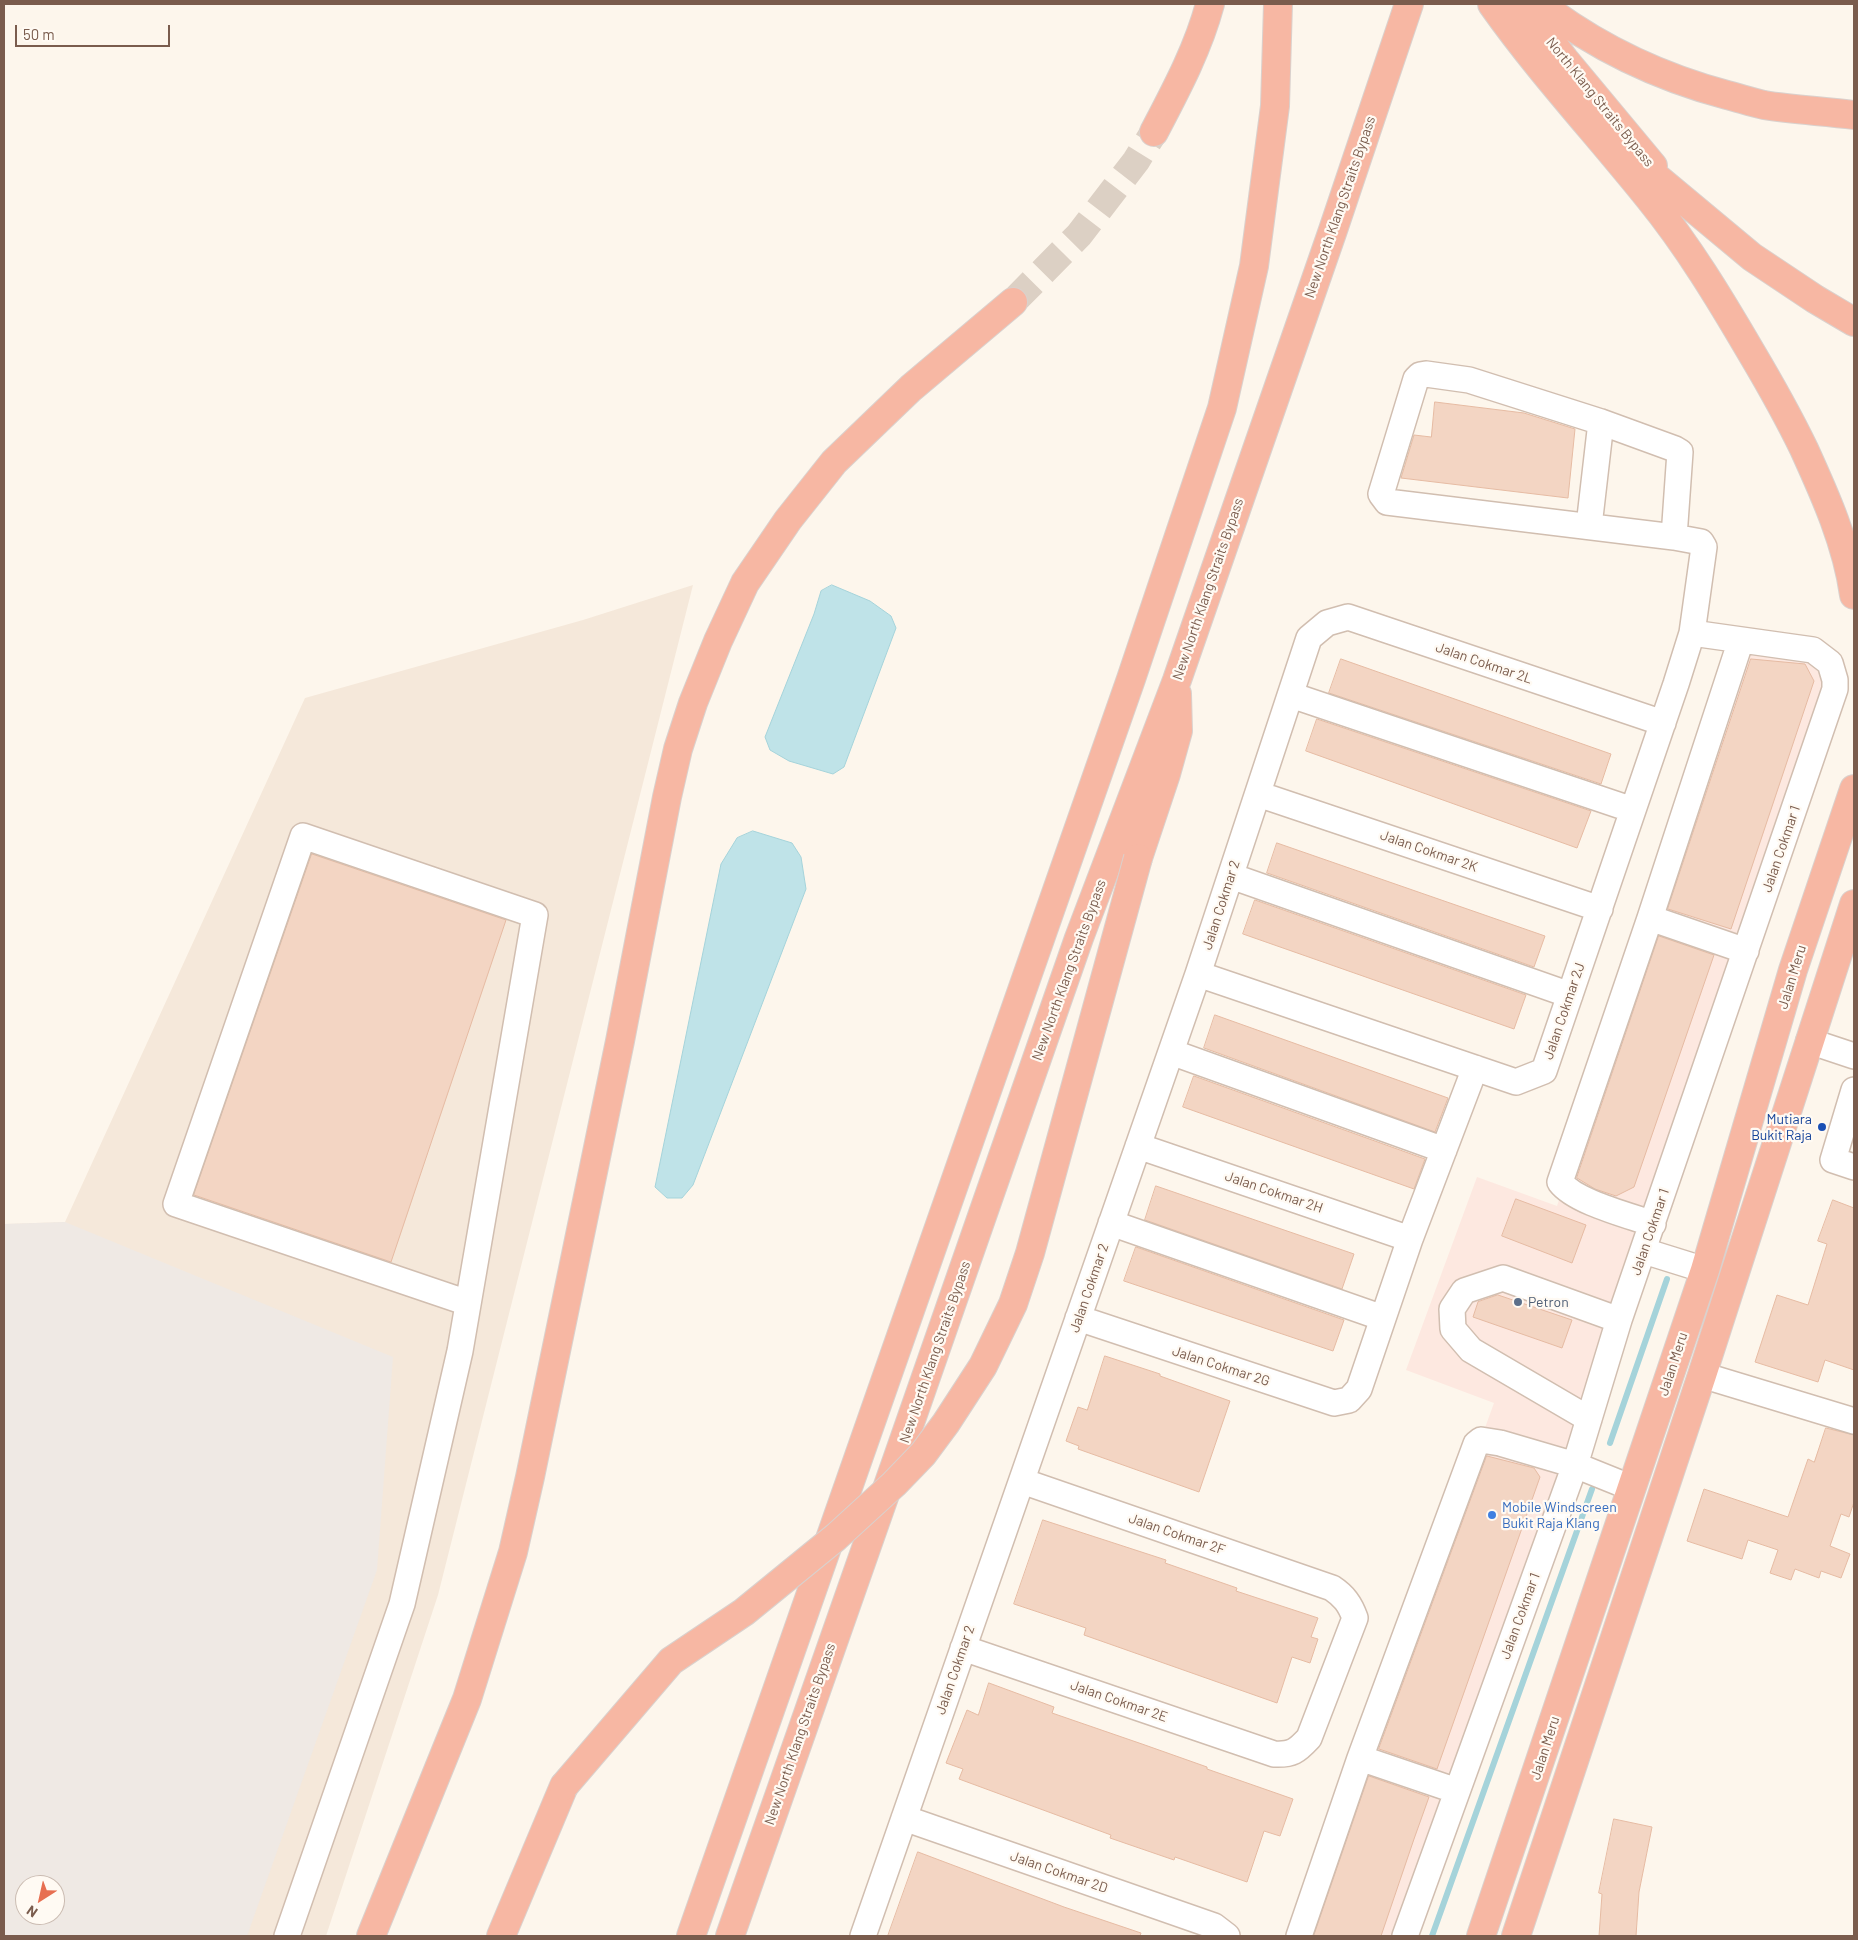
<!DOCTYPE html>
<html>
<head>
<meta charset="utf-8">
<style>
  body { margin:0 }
  #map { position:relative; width:1858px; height:1940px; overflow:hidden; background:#fdf6ec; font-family:Barlow,sans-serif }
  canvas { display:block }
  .frame { position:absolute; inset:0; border:5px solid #7a5c4d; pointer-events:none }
  .north { position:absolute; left:15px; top:1875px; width:50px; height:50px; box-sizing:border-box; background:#fffaf3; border:1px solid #cabbb1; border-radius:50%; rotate:215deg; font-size:14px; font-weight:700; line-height:20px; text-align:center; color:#7a5c4d }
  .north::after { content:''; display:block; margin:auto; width:18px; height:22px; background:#e76f51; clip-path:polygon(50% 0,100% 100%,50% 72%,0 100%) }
  .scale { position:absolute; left:15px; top:25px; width:155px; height:22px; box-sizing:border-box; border:2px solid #7a5c4d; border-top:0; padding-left:6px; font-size:15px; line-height:18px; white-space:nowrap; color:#7a5c4d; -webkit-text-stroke:4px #fffaf3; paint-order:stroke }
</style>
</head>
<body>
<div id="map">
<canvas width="1858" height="1940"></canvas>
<div class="frame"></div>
<div class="north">N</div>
<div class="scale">50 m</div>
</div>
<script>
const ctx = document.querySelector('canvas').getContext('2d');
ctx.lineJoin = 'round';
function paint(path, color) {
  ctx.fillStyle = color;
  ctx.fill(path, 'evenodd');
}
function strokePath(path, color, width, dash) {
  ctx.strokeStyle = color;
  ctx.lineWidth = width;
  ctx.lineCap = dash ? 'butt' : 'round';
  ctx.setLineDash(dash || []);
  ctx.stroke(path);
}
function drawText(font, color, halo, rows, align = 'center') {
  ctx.font = font + ' Barlow,sans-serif';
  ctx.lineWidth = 4.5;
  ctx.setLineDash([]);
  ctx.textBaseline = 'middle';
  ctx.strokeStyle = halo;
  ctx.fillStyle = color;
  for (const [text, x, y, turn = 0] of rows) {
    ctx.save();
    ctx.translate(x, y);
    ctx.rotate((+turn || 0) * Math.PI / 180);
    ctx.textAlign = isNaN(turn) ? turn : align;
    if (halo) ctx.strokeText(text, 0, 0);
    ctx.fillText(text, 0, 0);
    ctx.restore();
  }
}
paint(new Path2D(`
  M 693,585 L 438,1595 L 326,1936 L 4,1936 L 4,1224 L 65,1222 L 305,698 L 583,620 ZM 25,1885 L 55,1885 L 55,1915 L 25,1915 Z`), '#f5e8da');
paint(new Path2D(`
  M 1744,650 L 1815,659 L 1830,686 L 1559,1488 L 1396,1936 L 1304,1936 L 1417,1615 L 1494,1403 L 1406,1370 L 1477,1177 L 1557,1206 Z`), '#fde8e0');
paint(new Path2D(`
  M 65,1222 L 393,1357 L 377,1570 L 247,1936 L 4,1936 L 4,1224 ZM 25,1885 L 55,1885 L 55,1915 L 25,1915 Z`), '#efe9e4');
const water = new Path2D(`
  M 832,585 L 870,601 L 891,616 L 896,628 L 844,767 L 833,774 L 789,761 L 770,750 L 765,737 L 814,614 L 821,591 Z
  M 753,831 L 792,843 L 801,857 L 806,889 L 693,1185 L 682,1198 L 667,1198 L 655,1187 L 721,864 L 737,838 Z`);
paint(water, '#bfe3e8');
strokePath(water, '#a5d3da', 1);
strokePath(new Path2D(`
  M 1610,1443 L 1667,1279
  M 1432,1936 L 1592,1489`), '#a5d3da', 6);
const building = new Path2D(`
  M 1435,402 L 1524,413 L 1575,429 L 1568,498 L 1401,478 L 1414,435 L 1431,437 Z
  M 1341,659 L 1611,754 L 1601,784 L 1329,693 Z
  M 1751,659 L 1805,664 L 1814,681 L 1731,929 L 1668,909 Z
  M 1317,719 L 1591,811 L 1577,848 L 1306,751 Z
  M 1277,843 L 1545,936 L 1534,967 L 1267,873 Z
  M 312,854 L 506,920 L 391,1262 L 194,1195 Z
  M 1255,900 L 1526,995 L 1514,1029 L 1243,934 Z
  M 1659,936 L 1714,955 L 1634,1187 L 1616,1196 L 1595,1189 L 1577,1178 Z
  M 1215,1015 L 1448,1098 L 1435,1132 L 1204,1048 Z
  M 1194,1076 L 1425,1159 L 1414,1189 L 1183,1107 Z
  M 1156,1186 L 1354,1254 L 1342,1289 L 1145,1220 Z
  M 1516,1199 L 1586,1225 L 1572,1263 L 1502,1236 Z
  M 1833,1200 L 1854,1208 L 1854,1370 L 1825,1360 L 1818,1382 L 1755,1362 L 1777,1295 L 1808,1305 L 1827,1244 L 1818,1241 Z
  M 1136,1247 L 1344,1320 L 1333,1351 L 1124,1281 Z
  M 1498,1295 L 1572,1320 L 1562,1348 L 1473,1317 L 1478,1302 Z
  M 1105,1356 L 1160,1374 L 1160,1376 L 1230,1401 L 1199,1492 L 1078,1449 L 1079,1446 L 1066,1441 L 1078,1407 L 1087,1410 Z
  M 1826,1428 L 1854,1435 L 1854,1502 L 1849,1517 L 1841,1514 L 1830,1546 L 1850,1554 L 1841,1578 L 1821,1571 L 1819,1578 L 1795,1569 L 1791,1580 L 1770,1573 L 1778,1550 L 1748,1540 L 1742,1559 L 1687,1541 L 1704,1489 L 1788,1517 L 1808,1459 L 1814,1462 Z
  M 1487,1456 L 1534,1468 L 1540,1477 L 1437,1769 L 1379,1749 Z
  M 1043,1520 L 1166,1560 L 1165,1563 L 1237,1588 L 1236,1591 L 1318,1618 L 1311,1637 L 1318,1639 L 1310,1663 L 1292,1657 L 1277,1703 L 1084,1635 L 1086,1628 L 1014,1604 Z
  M 989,1683 L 1054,1707 L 1052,1713 L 1142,1744 L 1207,1767 L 1207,1769 L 1293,1799 L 1280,1836 L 1264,1831 L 1247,1882 L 1175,1857 L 1174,1860 L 1110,1838 L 1111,1835 L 959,1779 L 963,1769 L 946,1763 L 967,1710 L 978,1715 Z
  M 1369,1776 L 1429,1797 L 1414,1839 L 1381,1936 L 1314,1936 Z
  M 1614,1819 L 1652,1827 L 1639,1892 L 1636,1936 L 1599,1936 L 1602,1894 L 1599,1893 Z
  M 918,1852 L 1064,1907 L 1141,1933 L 1140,1936 L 888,1936 Z`);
paint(building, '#f3d5c3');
strokePath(building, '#e6bba3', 1);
strokePath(new Path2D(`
  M 1013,302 L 1079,235 L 1136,161 L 1154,132`), '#dcd0c4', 28, [28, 14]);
const minor = new Path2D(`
  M 1589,526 L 1601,422
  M 1291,695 L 1633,810
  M 1258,794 L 1600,909
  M 1231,876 L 1570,995
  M 1650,918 L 1746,951
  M 1198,974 L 1516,1082 L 1544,1071 L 1676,684 L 1692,633 L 1704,547 L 1701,542 L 1674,537 L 1387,502 L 1381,494 L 1416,379 L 1420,375 L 1426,374 L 1469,380 L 1601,422 L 1675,449 L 1680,452 L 1674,537
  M 1809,1041 L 1854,1056
  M 1171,1052 L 1444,1150
  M 1854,1090 L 1833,1160 L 1854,1167
  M 1138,1146 L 1410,1239
  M 1111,1223 L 1383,1318
  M 1653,1224 C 1628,1215 1575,1202 1560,1182 L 1650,918 L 1741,640
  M 1644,1251 L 1705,1270
  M 1078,1318 L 1334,1403 L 1349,1400 L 1359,1389 L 1410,1239 L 1475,1068
  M 1702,1375 L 1854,1421
  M 1589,1419 L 1471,1350 L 1453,1329 L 1452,1309 L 1464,1291 L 1503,1278 L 1619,1320
  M 963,1648 L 1274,1754 C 1292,1755 1297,1751 1309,1738 L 1355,1618 C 1350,1604 1344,1596 1332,1588 L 1022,1481
  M 1360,1758 L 1457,1791
  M 904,1818 L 1214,1926 L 1227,1936
  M 287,1936 L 402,1604 L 460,1351 L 535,915 L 303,836 L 176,1204 L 468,1303
  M 863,1936 L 1198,974 L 1309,638 L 1327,623 L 1348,617 L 1663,723
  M 1299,1936 L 1360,1758 L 1476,1444 L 1481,1440 L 1500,1443 L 1575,1465 L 1632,1488
  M 1405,1936 L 1575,1465 L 1619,1320 L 1835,689 L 1835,680 L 1830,663 L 1813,650 L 1692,633`);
const highway = new Path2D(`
  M 1492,4 C 1540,72 1597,133 1649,198 C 1688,246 1720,299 1751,352 C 1770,384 1788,416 1804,449 C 1825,495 1847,544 1854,595
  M 1523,4 L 1564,59 L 1653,166
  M 1540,4 C 1596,47 1659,77 1727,95 C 1739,98 1751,102 1764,105 C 1793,110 1824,111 1854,115
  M 1154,132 C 1176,90 1198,49 1210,4
  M 1632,157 L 1752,257 L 1815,299 L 1854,322
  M 1138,858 L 1166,774 L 1178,731 L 1177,694
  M 371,1936 L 467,1699 L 513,1552 L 530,1477 L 620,1041 L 667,797 L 678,749 L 693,703 L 718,641 L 745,583 L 788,520 L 834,462 L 911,388 L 1013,302
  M 501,1936 L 564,1786
  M 691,1936 L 1131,679 L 1222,408 L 1254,266 L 1275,106 L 1278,4
  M 730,1936 L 897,1460 L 1079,938 L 1177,680 L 1333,230 L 1409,4
  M 1481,1936 L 1705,1270 L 1793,970 L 1854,789
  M 1516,1936 L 1702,1375 L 1854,904`);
strokePath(minor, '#d1beb0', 28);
strokePath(highway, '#dad1cd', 30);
strokePath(minor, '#fff', 25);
strokePath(highway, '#f7b7a3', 28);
const highwayBridge = new Path2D(`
  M 564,1786 L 671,1661 L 744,1612 L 836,1537 L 894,1484 L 923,1454 L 946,1423 L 983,1366 L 1013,1304 L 1030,1253 L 1138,858`);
strokePath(highwayBridge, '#dad1cd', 30, []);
strokePath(highwayBridge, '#f7b7a3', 28);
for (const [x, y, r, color] of [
  [1822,1127,5,"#1a4fb4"],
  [1518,1302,5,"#5c6f8a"],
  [1492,1515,5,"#3f7fe0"]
]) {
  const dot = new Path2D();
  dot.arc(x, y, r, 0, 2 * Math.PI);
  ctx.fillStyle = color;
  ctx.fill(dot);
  strokePath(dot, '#fffaf3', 2);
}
drawText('14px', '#7a5c4d', '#fffaf3', [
  ["North Klang Straits Bypass",1600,102,51],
  ["New North Klang Straits Bypass",1340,207,-71],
  ["New North Klang Straits Bypass",1208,589,-71],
  ["Jalan Cokmar 2L",1484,663,19],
  ["Jalan Cokmar 1",1781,849,-71],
  ["Jalan Cokmar 2K",1429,851,19],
  ["Jalan Cokmar 2",1221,905,-72],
  ["New North Klang Straits Bypass",1069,970,-70],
  ["Jalan Meru",1792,977,-73],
  ["Jalan Cokmar 2J",1564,1011,-71],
  ["Jalan Cokmar 2H",1274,1192,19],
  ["Jalan Cokmar 1",1650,1232,-71],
  ["Jalan Cokmar 2",1089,1288,-71],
  ["New North Klang Straits Bypass",935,1352,-71],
  ["Jalan Meru",1673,1364,-72],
  ["Jalan Cokmar 2G",1221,1366,18],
  ["Jalan Cokmar 2F",1177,1534,19],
  ["Jalan Cokmar 1",1520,1616,-70],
  ["Jalan Cokmar 2",955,1670,-71],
  ["Jalan Cokmar 2E",1119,1701,19],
  ["New North Klang Straits Bypass",800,1734,-71],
  ["Jalan Meru",1545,1748,-72],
  ["Jalan Cokmar 2D",1059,1872,19]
]);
drawText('14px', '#164399', '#fffaf3', [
  ["Mutiara",1812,1119],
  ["Bukit Raja",1812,1135]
], 'right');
drawText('14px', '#4e5e75', '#fffaf3', [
  ["Petron",1528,1302]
], 'left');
drawText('14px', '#366cbe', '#fffaf3', [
  ["Mobile Windscreen",1502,1507],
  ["Bukit Raja Klang",1502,1523]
], 'left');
</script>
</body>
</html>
